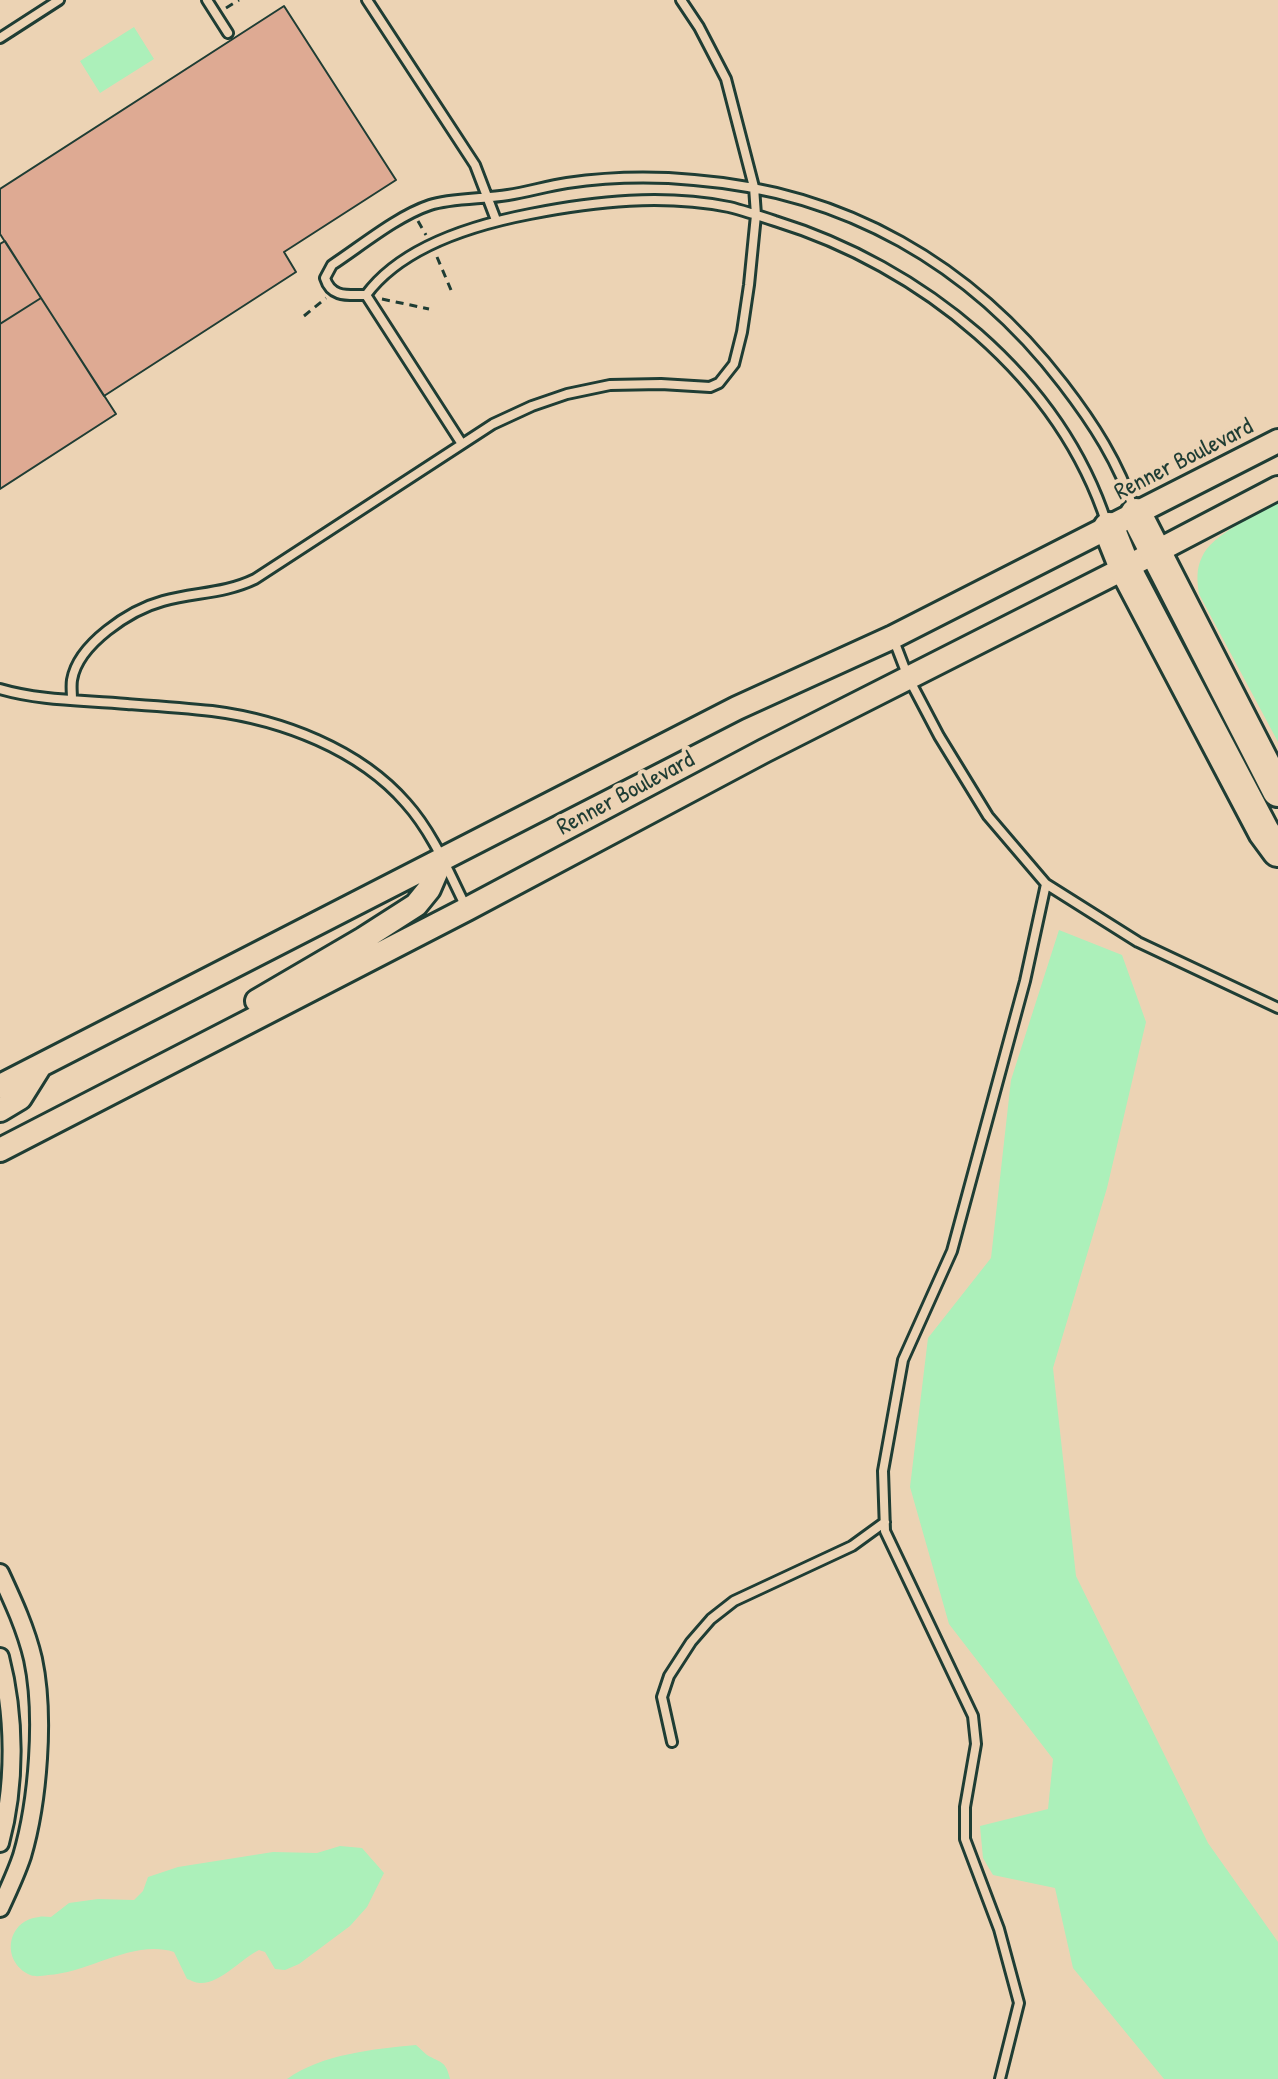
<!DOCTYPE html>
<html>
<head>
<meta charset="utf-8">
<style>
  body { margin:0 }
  canvas { display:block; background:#ecd3b4 }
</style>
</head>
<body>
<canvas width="1278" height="2079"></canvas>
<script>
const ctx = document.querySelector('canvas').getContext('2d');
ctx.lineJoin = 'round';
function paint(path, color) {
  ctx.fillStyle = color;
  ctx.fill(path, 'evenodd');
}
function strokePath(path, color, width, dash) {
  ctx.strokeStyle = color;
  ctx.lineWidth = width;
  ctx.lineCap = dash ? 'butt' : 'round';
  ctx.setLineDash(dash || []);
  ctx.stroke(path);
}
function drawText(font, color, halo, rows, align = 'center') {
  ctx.font = font + ' "Patrick Hand",sans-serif';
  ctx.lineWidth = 8;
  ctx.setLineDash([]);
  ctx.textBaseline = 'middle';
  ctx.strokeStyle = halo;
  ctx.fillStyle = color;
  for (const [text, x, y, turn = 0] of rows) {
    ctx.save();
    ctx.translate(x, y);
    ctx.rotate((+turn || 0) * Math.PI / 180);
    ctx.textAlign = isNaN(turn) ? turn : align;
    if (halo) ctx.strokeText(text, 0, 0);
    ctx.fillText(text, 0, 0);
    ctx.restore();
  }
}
paint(new Path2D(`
  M 134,27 L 154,59 L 100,93 L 80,61 Z
  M 1278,503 L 1278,742 L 1199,594 C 1197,581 1196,569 1202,557 C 1211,535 1257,514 1278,503 Z
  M 1059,930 L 1122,955 L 1146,1022 L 1107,1188 L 1053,1368 L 1076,1576 L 1208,1843 L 1278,1942 L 1278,2079 L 1164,2079 L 1073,1968 L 1055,1888 L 993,1875 L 983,1858 L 980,1826 L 1048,1809 L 1053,1759 L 949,1624 L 910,1487 L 928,1338 L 991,1258 L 1011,1080 Z
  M 340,1846 L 362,1848 L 384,1873 L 367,1907 L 350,1926 L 299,1964 L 285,1970 L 275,1969 L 265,1952 L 259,1950 C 242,1958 220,1984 200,1983 C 195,1983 191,1980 187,1979 L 174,1952 C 133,1939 89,1973 48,1975 C 42,1976 35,1977 30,1975 C 0,1961 7,1920 39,1917 C 43,1916 47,1917 51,1917 L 69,1903 L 98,1899 L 134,1900 L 143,1891 L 148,1877 L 178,1867 L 273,1852 L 317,1853 Z
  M 416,2045 C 420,2048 423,2052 427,2055 C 441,2063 446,2061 450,2079 L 287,2079 C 322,2054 374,2049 416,2045 Z`), '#acf0ba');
const building = new Path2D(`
  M 284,6 L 396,180 L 284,252 L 296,272 L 104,396 L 0,234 L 0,189 Z
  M 5,241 L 41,298 L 0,324 L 0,244 Z
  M 41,298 L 116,414 L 0,489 L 0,324 Z`);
paint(building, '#deaa93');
strokePath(building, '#1f3d34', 2);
const lane = new Path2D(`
  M 207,0 L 228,33
  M 367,0 L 475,165 L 496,220
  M 0,38 L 59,0
  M 366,295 C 348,295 331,298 325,278 L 332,265 C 361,246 397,216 430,205 C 450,198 485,199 508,195 C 528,192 547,186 567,183 C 609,177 652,176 694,180 C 845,192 971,264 1063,384 C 1093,423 1119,463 1134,510
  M 366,295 C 402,246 473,225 530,214 C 596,201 663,194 729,207 C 745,211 760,216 775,221 C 921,266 1059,376 1107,524
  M 366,295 L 462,444
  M 893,638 L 908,677 L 939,736 L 988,816 L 1046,884 L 1138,942 L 1278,1008
  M 0,689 C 41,701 84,700 127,704 C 155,706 184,708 212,711 C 282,720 359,749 406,803 C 433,833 449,873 467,909
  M 72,699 C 72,693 71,686 72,680 C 78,644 130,610 163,601 C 195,592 224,594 255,579 L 493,424 L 532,406 L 567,394 L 610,385 L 661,384 L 710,387 L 719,383 L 734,364 L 742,332 L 749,285 L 756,215 L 754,187 L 726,79 L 699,27 L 681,0
  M 672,1742 L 662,1697 L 669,1676 L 691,1642 L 711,1619 L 734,1601 L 852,1546 L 885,1522
  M 1000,2079 L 1019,2003 L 999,1929 L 965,1839 L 965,1807 L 976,1744 L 973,1716 L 885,1531 L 883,1471 L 903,1360 L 952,1251 L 1025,981 L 1046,884`);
const street = new Path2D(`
  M 0,1573 C 13,1601 26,1629 33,1659 C 45,1715 38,1802 22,1856 C 16,1874 8,1891 0,1908
  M 0,1657 C 15,1715 16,1784 0,1843`);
const secondary = new Path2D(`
  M 257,1001 L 363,939 L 416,905 L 429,889 L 442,859
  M 0,1086 L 737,708 L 893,637 L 1278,441
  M 0,1110 L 20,1098 L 40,1066
  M 0,1150 L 467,909 L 764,751 L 1125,568 L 1278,488`);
const highway = new Path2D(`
  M 1136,514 L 1278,791
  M 1109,528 L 1125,568 L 1264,832 L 1278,851`);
strokePath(lane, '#1f3d34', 14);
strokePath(street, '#1f3d34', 22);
strokePath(secondary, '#1f3d34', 28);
strokePath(highway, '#1f3d34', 36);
strokePath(new Path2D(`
  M 226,8 L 239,0
  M 418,221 L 426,235
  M 437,257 L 451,290
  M 382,299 L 429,309
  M 304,316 L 326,298`), '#1f3d34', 3, [8, 6]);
strokePath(lane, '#ecd3b4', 8);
strokePath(street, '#ecd3b4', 16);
strokePath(secondary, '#ecd3b4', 22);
strokePath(highway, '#ecd3b4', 30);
drawText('24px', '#1f3d34', '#ecd3b4', [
  ["Renner Boulevard",1184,460,-27],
  ["Renner Boulevard",626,794,-28]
]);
</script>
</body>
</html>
